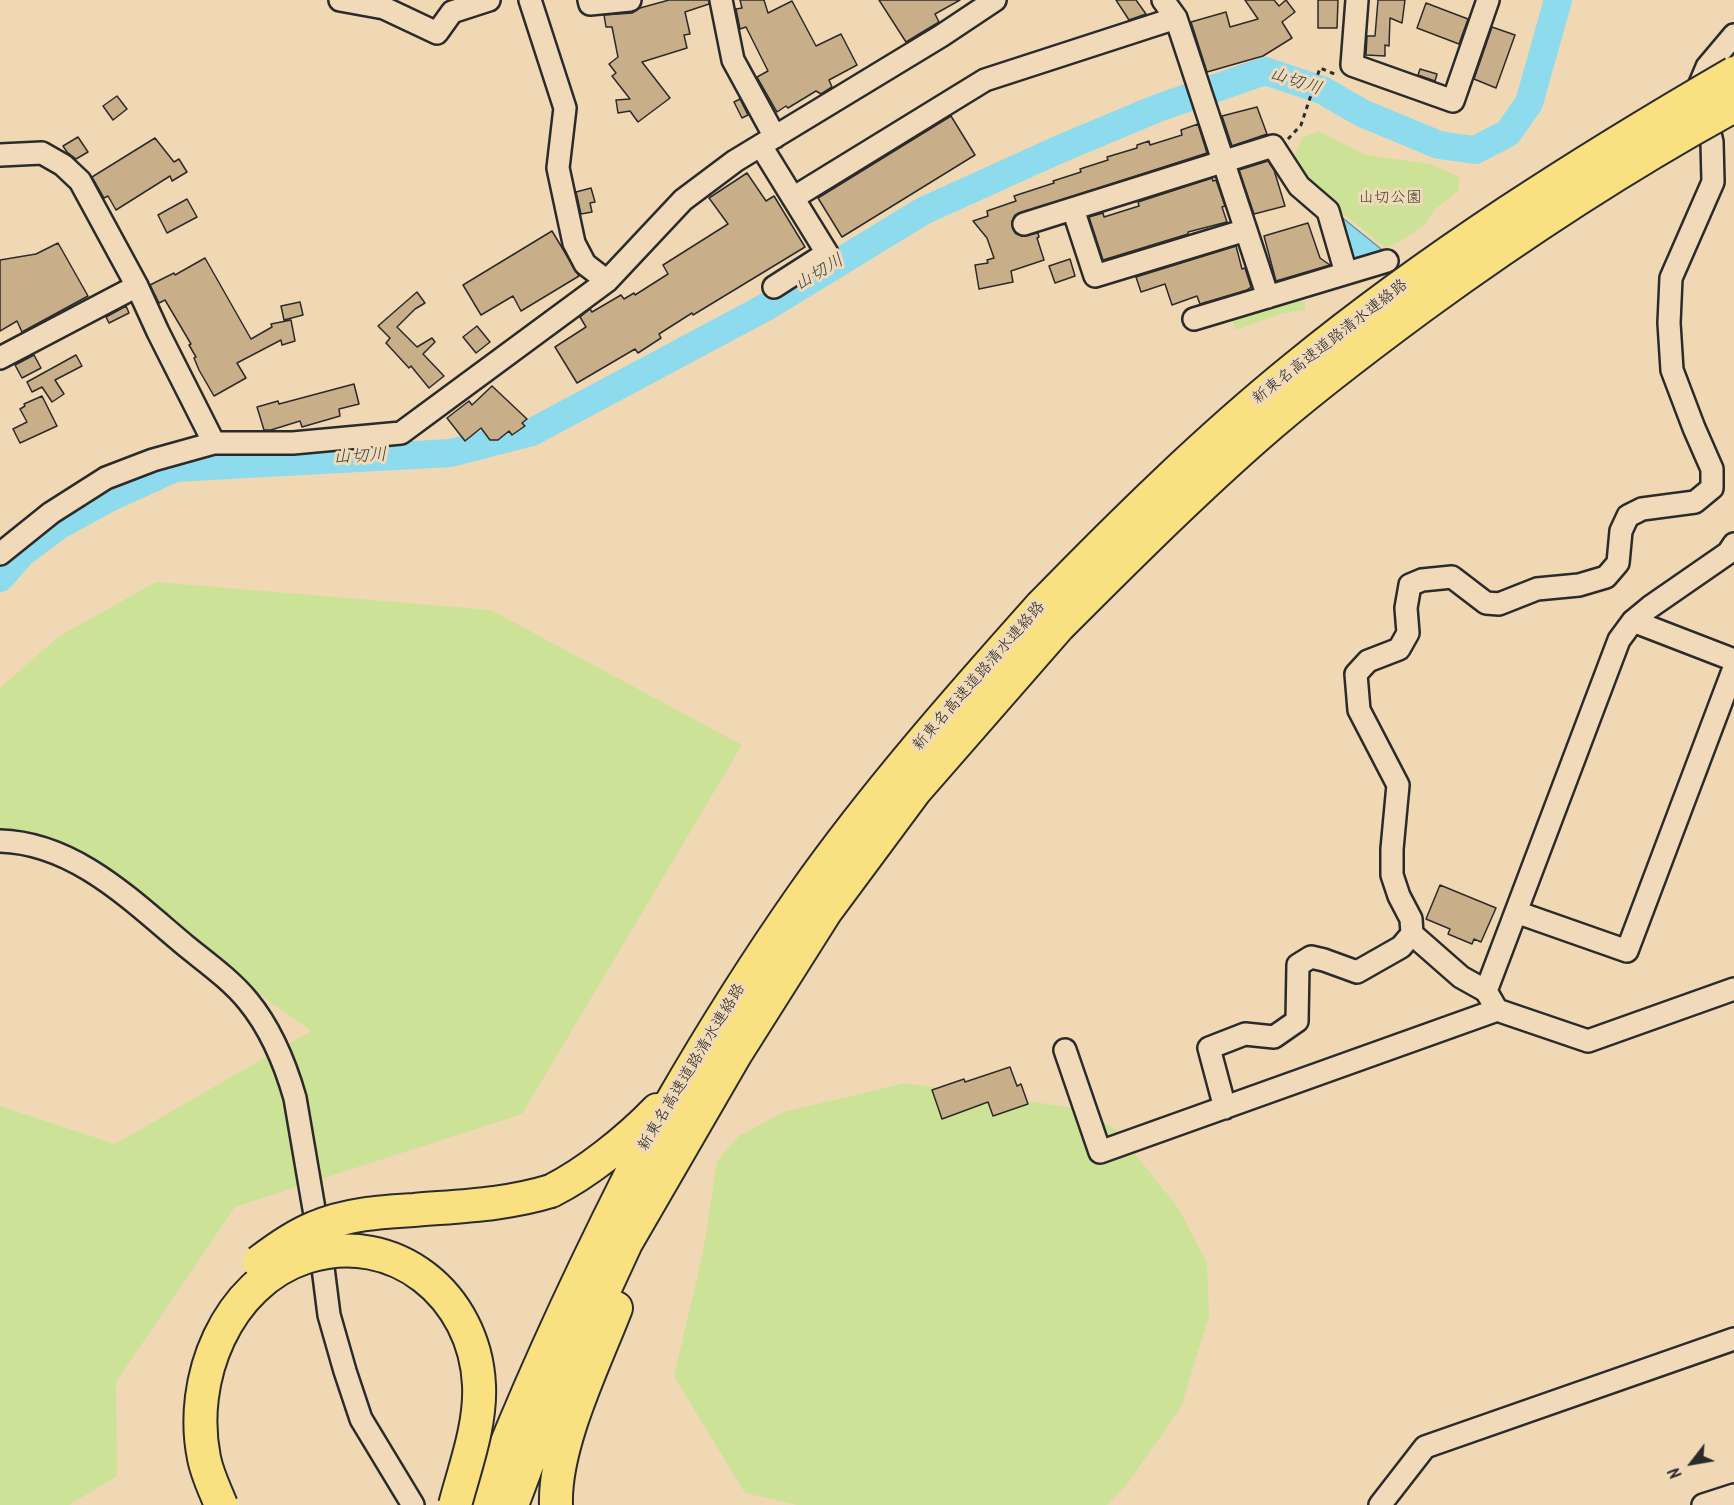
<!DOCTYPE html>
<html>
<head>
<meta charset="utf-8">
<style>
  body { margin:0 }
  #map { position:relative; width:1734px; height:1505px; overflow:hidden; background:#f1d8b4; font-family:Kalam,sans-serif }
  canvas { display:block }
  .north { position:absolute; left:1662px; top:1433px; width:60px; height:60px; -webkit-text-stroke:4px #f1dab9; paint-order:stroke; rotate:239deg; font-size:16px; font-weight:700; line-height:24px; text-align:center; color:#2b2b2b }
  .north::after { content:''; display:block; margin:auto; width:21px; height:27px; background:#2b2b2b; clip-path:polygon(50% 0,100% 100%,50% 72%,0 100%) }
</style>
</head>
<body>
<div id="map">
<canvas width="1734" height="1505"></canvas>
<div class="north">N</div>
</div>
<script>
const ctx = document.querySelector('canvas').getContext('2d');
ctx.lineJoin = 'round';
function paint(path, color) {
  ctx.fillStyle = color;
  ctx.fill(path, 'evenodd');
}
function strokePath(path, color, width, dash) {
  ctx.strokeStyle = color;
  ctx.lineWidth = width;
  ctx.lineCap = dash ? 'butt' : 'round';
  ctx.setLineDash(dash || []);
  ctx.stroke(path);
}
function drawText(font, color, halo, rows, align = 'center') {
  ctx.font = font + ' Kalam,"Klee One",sans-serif';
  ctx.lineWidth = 6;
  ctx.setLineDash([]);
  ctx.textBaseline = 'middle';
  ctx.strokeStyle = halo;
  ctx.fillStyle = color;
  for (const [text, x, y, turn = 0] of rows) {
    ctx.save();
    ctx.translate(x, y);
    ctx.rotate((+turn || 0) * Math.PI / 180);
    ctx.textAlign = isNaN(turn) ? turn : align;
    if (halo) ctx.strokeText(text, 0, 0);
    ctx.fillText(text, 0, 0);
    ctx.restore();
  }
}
paint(new Path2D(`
  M 1319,131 L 1366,155 L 1430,164 L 1460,177 L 1458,191 L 1435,209 L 1424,225 L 1406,238 L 1386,248 L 1310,188 L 1292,162 L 1302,138 Z
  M 1305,301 L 1305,310 L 1280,314 L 1236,330 L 1230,314 L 1258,306 Z
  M 156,582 L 491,610 L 742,745 L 522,1114 L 235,1207 L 116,1382 L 117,1476 L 69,1505 L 0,1505 L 0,1106 L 115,1144 L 311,1031 L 72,860 L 0,839 L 0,688 L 58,637 Z
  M 905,1083 L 1088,1110 L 1116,1130 L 1179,1209 L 1207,1263 L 1209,1316 L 1181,1407 L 1128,1483 L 1107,1505 L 797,1505 L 745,1493 L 674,1376 L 703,1253 L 717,1161 L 739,1136 L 784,1112 Z`), '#cce297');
const water = new Path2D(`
  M 1334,211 L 1386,253 L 1357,262 L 1348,258 Z`);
paint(water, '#8ddbec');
strokePath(water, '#66959f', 1.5);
strokePath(new Path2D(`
  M 0,578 L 22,553 L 58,526 L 109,498 L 175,468 L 451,453 L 532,432 L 766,307 L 923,211 L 1060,149 L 1158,108 L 1265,71 L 1322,90 L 1362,113 L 1439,145 L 1475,150 L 1508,133 L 1529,103 L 1558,0`), '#8ddbec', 28);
const building = new Path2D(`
  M 669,0 L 709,0 L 709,4 L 685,12 L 690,34 L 684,35 L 687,48 L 642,62 L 670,98 L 638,122 L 630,111 L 618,113 L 616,100 L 630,99 L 612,76 L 616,73 L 609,64 L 618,57 L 612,27 L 606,27 L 604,15 L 632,13 L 640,8 Z
  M 740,0 L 764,0 L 768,13 L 792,1 L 816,46 L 841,34 L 857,65 L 829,80 L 832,87 L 821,94 L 816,91 L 788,108 L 786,106 L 777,112 L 757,77 L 768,71 L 746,27 L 740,29 L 736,9 L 742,8 Z
  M 879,0 L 960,0 L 935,14 L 939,22 L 906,42 Z
  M 1116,0 L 1136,0 L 1146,14 L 1129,20 Z
  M 1245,0 L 1274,0 L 1279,6 L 1286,0 L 1295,12 L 1282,22 L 1292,38 L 1263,56 L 1207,72 L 1191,22 L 1226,12 L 1230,27 L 1258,19 Z
  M 1318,0 L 1338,0 L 1337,28 L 1318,28 Z
  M 1378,0 L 1405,0 L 1402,23 L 1390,18 L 1389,46 L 1385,45 L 1385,56 L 1366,55 L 1367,36 L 1375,36 Z
  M 1426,3 L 1468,19 L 1459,44 L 1417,28 Z
  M 1492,27 L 1515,35 L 1496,88 L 1474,79 Z
  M 1420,69 L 1437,74 L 1435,81 L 1418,75 Z
  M 117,96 L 127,109 L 113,120 L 103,106 Z
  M 740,99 L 748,115 L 742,118 L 734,102 Z
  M 1257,107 L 1267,134 L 1232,146 L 1222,116 Z
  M 951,116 L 975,155 L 842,237 L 818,198 Z
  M 1198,124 L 1207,153 L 1015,215 L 1012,222 L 1015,233 L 1022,236 L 1038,233 L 1039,237 L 1037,238 L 1044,260 L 1011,271 L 1013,282 L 979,289 L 975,265 L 988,263 L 987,260 L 994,258 L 987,238 L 973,221 L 988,216 L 987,211 L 1016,201 L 1014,196 L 1054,183 L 1053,181 L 1081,172 L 1080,169 L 1108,160 L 1107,157 L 1137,148 L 1137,145 L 1149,141 L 1150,145 L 1182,135 L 1181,130 Z
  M 78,137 L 88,152 L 76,159 L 67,152 L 63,146 Z
  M 155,138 L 174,162 L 179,159 L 187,172 L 172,181 L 170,176 L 116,210 L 108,196 L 104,198 L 92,177 Z
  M 1268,161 L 1274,170 L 1285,206 L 1254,214 L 1239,170 Z
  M 747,173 L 766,201 L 774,196 L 805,247 L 693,315 L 692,313 L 659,334 L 661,338 L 638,353 L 635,349 L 577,383 L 555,347 L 586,327 L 580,317 L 590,309 L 592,312 L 621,295 L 624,299 L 634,293 L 635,295 L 668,274 L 663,265 L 728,224 L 709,198 Z
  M 1212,178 L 1213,181 L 1216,180 L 1225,206 L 1222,207 L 1227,222 L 1188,232 L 1188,234 L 1103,260 L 1089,217 L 1103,213 L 1104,217 L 1139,206 L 1138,202 Z
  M 591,188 L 595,202 L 590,203 L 592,212 L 581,214 L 576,192 Z
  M 187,199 L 197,217 L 167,233 L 158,215 Z
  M 1308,223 L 1320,258 L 1330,265 L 1276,281 L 1264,236 Z
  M 552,231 L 579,276 L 521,311 L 513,296 L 481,315 L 463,285 Z
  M 58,243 L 88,296 L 22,332 L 17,321 L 0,331 L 0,260 L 36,254 Z
  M 1236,246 L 1242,269 L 1245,268 L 1251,287 L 1247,290 L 1200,304 L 1197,296 L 1172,305 L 1165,284 L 1141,292 L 1136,277 Z
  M 205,258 L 251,339 L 272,327 L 271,324 L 291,320 L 295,341 L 282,345 L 281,340 L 237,363 L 246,378 L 214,396 L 199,370 L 194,358 L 196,357 L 189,345 L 191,344 L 165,300 L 159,303 L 150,285 L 174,273 L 175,275 Z
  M 1070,259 L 1075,276 L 1055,283 L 1049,266 Z
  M 417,292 L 425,303 L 415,309 L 397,327 L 417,347 L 432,338 L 435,342 L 423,354 L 444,376 L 429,388 L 411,366 L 409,368 L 386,343 L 390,338 L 378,326 Z
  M 300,302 L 303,315 L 284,320 L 281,306 Z
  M 126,306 L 129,313 L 109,323 L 106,317 Z
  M 477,326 L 490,342 L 476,353 L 463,337 Z
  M 34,355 L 41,368 L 22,378 L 15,365 Z
  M 76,355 L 82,366 L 55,380 L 64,394 L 52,402 L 42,387 L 32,392 L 27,382 Z
  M 354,384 L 359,404 L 339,409 L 340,416 L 302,427 L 300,421 L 271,430 L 264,430 L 257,407 L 278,401 L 279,404 Z
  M 492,386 L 527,419 L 522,423 L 525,426 L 512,435 L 509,431 L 498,440 L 490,440 L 481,428 L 465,441 L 447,418 L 469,401 L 472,405 Z
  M 42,396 L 57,426 L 20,443 L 13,429 L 27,422 L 20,409 L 25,406 L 24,404 Z
  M 1440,885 L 1496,908 L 1481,942 L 1474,939 L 1472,944 L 1448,934 L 1450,929 L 1426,919 Z
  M 1010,1067 L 1017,1086 L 1021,1084 L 1028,1104 L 993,1116 L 988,1102 L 942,1119 L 932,1090 L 964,1079 L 965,1082 Z`);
paint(building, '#c9ae8a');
strokePath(building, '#2b2b2b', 1.5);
const minor = new Path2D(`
  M 340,0 L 384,8 L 437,33 L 452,12 L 489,0
  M 530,0 L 565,108 L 558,168 L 574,243 L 585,264 L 607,281
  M 589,0 L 590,4 L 630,0
  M 721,0 L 733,60 L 775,137
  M 1163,0 L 1176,18 L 1268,297
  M 1357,0 L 1352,65 L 1453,101 L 1488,0
  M 761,146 L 827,253 L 774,287
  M 0,155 L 42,153 L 63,165 L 80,181 L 137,286 L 158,332 L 214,443
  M 793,198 L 985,80 L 1176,18
  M 1073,209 L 1095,276 L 1246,230
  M 1024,224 L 1273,146 L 1299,186 L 1328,211 L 1346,273
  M 1194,319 L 1387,261
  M 0,358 L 137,286
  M 0,554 L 51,513 L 106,478 L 153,460 L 214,443 L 293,443 L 401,433 L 607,281 L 683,200 L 735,161 L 941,36 L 995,0
  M 1633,621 L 1734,660
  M 0,841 C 75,843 132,901 186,946 C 207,963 231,980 248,1001 C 271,1029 285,1063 295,1098 L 320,1244 L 329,1315 L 345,1371 L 361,1419 L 413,1505
  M 1516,912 L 1627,951 L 1734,668
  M 1412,934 L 1461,977 L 1486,991
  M 1497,1010 L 1486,991 L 1619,640 L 1633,621 L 1650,607 L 1728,553 L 1734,544
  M 1065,1050 L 1100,1152 L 1497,1010 L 1588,1041 L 1734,989
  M 1225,1108 L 1209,1048 L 1245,1034 L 1274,1037 L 1297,1021 L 1298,965 L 1311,957 L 1324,960 L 1357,972 L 1401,947 L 1412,934 L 1411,919 L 1399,896 L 1392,875 L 1392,849 L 1398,785 L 1359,710 L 1356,674 L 1368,661 L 1399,649 L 1408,633 L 1406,608 L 1410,585 L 1422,580 L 1452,577 L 1486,603 L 1499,604 L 1537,589 L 1579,585 L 1606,577 L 1618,563 L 1621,531 L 1628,516 L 1642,509 L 1695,502 L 1712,488 L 1712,469 L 1694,428 L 1672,370 L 1669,323 L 1671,278 L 1713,182 L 1712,142 L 1699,86 L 1707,67 L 1734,35
  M 1380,1505 L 1425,1447 L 1734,1339
  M 1703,1505 L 1734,1495`);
const highway = new Path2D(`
  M 551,1191 C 587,1173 629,1139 657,1110
  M 482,1505 C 525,1393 575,1285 629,1178 C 641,1152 657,1128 671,1103 C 712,1032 756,962 803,895 C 875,793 958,699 1041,606
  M 512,1505 L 542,1425 L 626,1243 L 735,1055 L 826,911 L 915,791 L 1059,626
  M 556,1505 C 554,1445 594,1365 616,1308`);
strokePath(minor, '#2b2b2b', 26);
strokePath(highway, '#2b2b2b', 36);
strokePath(new Path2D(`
  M 1288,139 L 1301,125 L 1320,68 L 1337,75`), '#2b2b2b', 3, [4.5, 4.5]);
strokePath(minor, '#f1dab9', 21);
strokePath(highway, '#f9e181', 32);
const highwayBridge = new Path2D(`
  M 1041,606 C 1122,523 1205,441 1295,368 C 1432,256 1581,162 1734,73
  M 1059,626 C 1123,562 1187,498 1255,438 C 1308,391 1365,348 1422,306 C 1521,234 1626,165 1734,106
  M 259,1262 C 276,1249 294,1236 314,1228 C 346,1214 380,1212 414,1210 C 461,1206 505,1205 551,1191
  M 221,1505 C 215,1490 207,1474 204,1458 C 188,1380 226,1283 306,1257 C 395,1229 475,1296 479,1385 C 481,1425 465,1467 455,1505`);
strokePath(highwayBridge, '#2b2b2b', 36, []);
strokePath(highwayBridge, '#f9e181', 32);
drawText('16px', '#43463b', '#f1dab9', [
  ["山切公園",1390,199]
]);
drawText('16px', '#2b2b2b', '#f1dab9', [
  ["新東名高速道路清水連絡路",1331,343,-38],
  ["新東名高速道路清水連絡路",980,677,-49],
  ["新東名高速道路清水連絡路",693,1068,-59]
]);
drawText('italic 18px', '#3a4548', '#f1dab9', [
  ["山切川",1295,83,18],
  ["山切川",820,274,-31],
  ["山切川",360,458,-3]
]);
</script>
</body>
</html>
